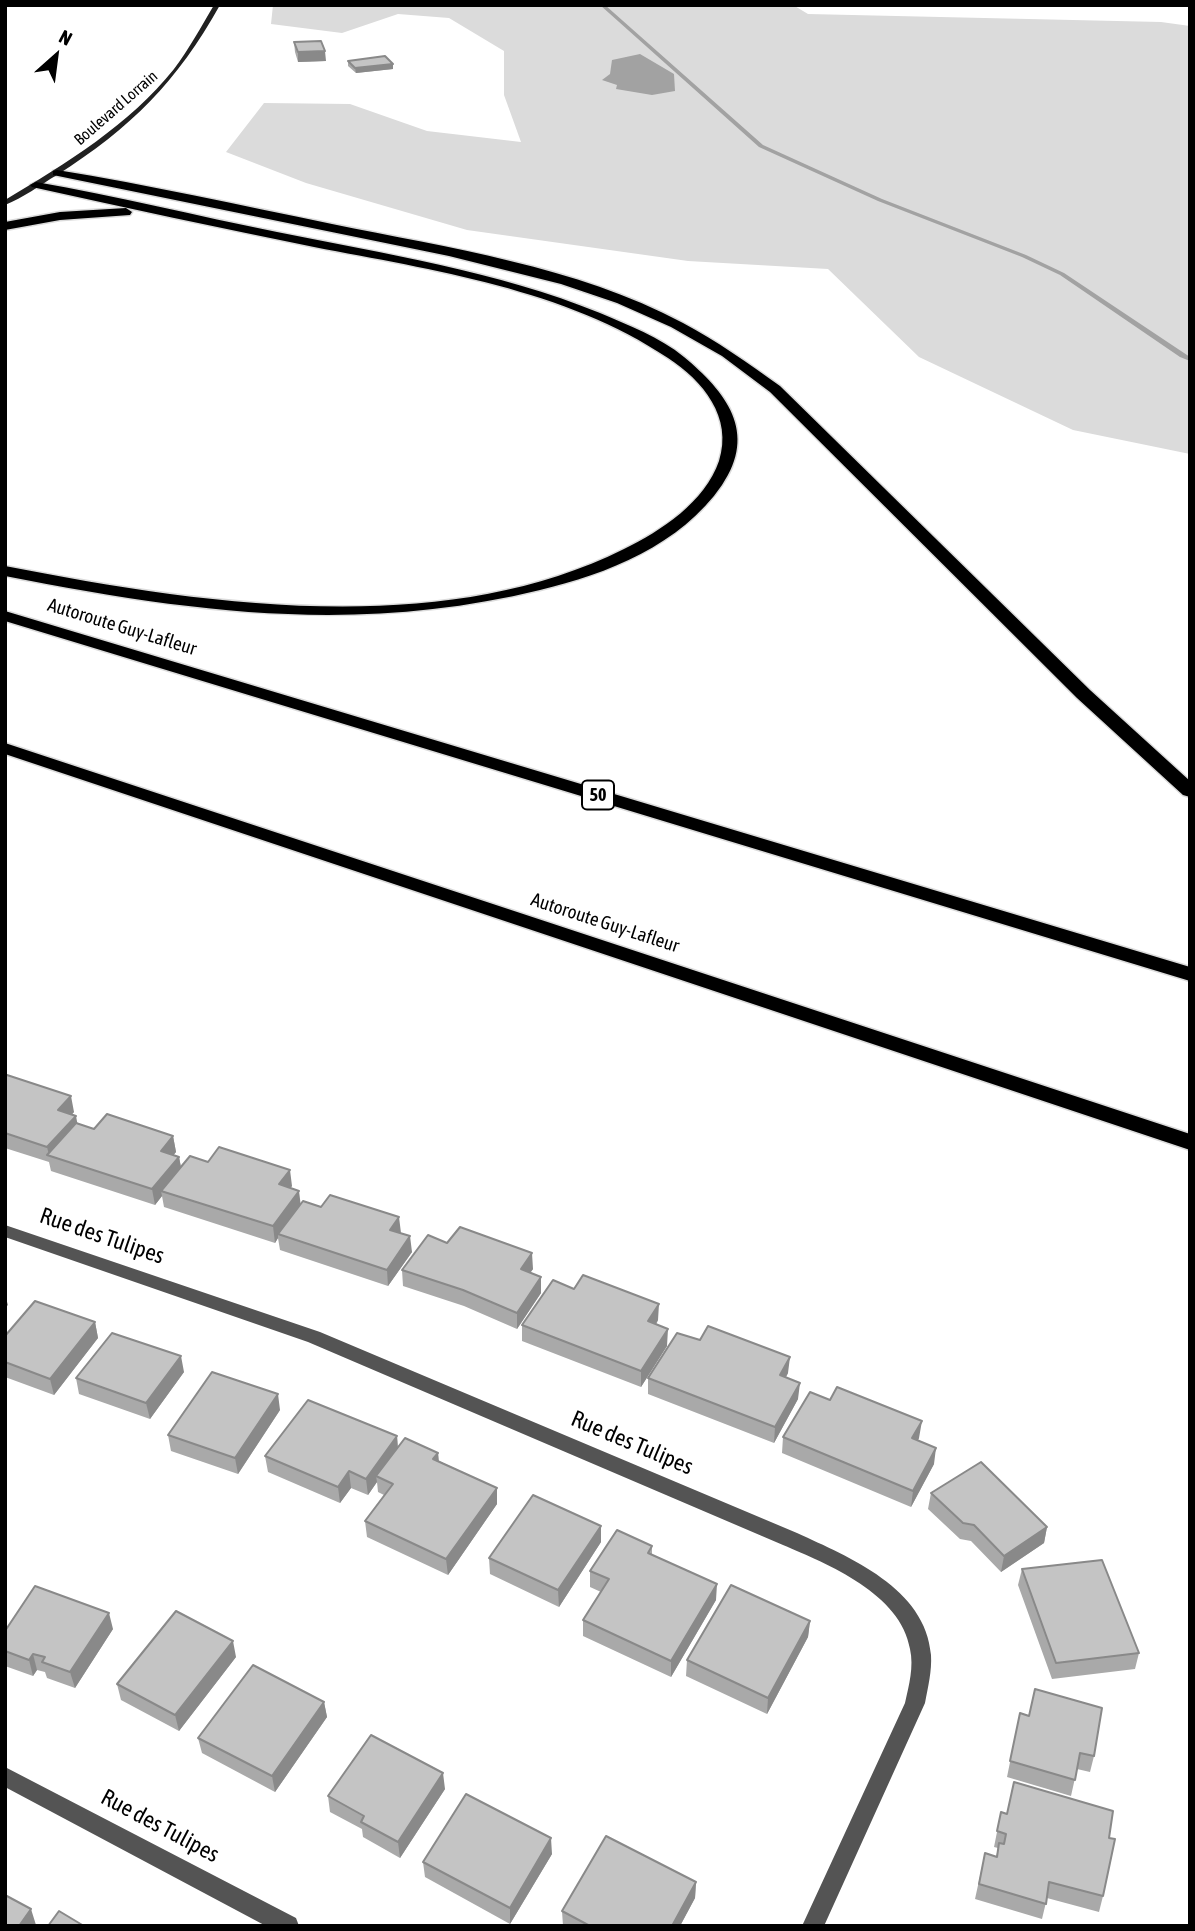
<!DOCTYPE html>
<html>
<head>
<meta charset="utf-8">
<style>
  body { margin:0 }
  #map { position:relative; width:1195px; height:1931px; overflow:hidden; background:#fff; font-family:"Asap Condensed",sans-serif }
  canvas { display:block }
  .frame { position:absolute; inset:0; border:7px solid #000; pointer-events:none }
  .north { position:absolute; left:21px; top:21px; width:70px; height:70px; -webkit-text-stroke:5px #fff; paint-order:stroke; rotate:28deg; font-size:19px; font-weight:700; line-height:28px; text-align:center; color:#000 }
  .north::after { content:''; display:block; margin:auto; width:24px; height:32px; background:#000; clip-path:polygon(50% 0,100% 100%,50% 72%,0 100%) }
</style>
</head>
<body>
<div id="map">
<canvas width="1195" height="1931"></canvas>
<div class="frame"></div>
<div class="north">N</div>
</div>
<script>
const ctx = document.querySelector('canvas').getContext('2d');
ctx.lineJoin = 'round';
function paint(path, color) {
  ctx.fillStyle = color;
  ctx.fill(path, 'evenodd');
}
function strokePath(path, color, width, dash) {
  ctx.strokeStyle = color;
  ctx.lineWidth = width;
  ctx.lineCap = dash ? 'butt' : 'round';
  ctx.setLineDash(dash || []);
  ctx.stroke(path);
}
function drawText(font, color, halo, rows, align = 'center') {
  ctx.font = font + ' "Asap Condensed",sans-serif';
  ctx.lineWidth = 7;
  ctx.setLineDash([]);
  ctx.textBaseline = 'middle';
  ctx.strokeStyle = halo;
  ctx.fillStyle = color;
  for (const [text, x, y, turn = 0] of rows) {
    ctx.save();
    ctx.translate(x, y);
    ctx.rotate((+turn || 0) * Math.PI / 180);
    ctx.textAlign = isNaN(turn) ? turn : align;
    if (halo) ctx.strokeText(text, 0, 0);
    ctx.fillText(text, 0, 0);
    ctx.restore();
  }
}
paint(new Path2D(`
  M 273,5 L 793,5 L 808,14 L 1161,22 L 1190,26 L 1190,454 L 1073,430 L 919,357 L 828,269 L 688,261 L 467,230 L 306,183 L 226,152 L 264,103 L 350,104 L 427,131 L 521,142 L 504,95 L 504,51 L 449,18 L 398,14 L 342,33 L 271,24 Z`), '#dbdbdb');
paint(new Path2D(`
  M 640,54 L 674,74 L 675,91 L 652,95 L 616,89 L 617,85 L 602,80 L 610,74 L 612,60 Z`), '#a2a2a2');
paint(new Path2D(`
  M 600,5 L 605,5 L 763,145 L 882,199 L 1026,255 L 1064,273 L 1190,357 L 1190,361 L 1180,357 L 1060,275 L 1022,257 L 878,201 L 759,147 Z`), '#a2a2a2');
const motorway = new Path2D(`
  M 57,170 C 149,185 240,205 332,224 C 449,248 576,266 683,323 C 717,341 748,363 780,386 L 1090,690 L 1190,781 L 1190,797 L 1183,795 L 1077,698 L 770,392 L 722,356 L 671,327 L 617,303 L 561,284 L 449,256 L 53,175 L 53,171 Z
  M 36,182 C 117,196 197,216 277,232 C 385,254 497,271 600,313 C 628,325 660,337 684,357 C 726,392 758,432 722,485 C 681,545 607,574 540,590 C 355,635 189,612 5,576 L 5,566 C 200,604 440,641 624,549 C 661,531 705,502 719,461 C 733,417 703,381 668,358 C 565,289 433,270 314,247 C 220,228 126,208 32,187 L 30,185 Z
  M 126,208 L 132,212 L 130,215 L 60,220 L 5,230 L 5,222 L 60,212 Z
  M 5,611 L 1190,967 L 1190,981 L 5,621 Z
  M 5,743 L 1190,1134 L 1190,1150 L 5,754 Z`);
strokePath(motorway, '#dbdbdb', 3);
paint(new Path2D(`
  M 5,1225 L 320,1332 L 797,1533 C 849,1557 926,1588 931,1655 C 932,1671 928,1687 925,1703 L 824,1926 L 802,1926 L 905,1703 C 909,1685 914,1667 910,1649 C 901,1594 828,1564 783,1545 L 308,1342 L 5,1237 Z
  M 5,1767 L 296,1918 L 299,1926 L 266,1926 L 5,1787 Z`), '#545454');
paint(new Path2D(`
  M 214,5 L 220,5 C 177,82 131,128 57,175 C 40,185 23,198 5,205 L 5,200 C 67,163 129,125 174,69 C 189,49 201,27 214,5 Z`), '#212121');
paint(motorway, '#000');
paint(new Path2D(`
  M 294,42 L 326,61 L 298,62 L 295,52 Z
  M 348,61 L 393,69 L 356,73 L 348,66 Z
  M 5,1077 L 74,1112 L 72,1114 L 78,1124 L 94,1129 L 173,1136 L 176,1152 L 173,1155 L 179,1157 L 181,1167 L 208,1162 L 292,1186 L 290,1188 L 300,1204 L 400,1233 L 412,1252 L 388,1286 L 280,1250 L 278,1238 L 275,1243 L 164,1207 L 162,1196 L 155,1205 L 51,1171 L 49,1162 L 5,1148 Z
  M 447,1243 L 533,1269 L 530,1273 L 541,1293 L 517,1329 L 464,1306 L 403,1286 L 402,1270 Z
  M 658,1320 L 656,1325 L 667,1346 L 641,1387 L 522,1341 L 522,1325 Z
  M 95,1322 L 98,1338 L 54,1395 L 5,1377 L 5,1336 Z
  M 184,1372 L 150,1419 L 79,1394 L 76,1378 Z
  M 788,1373 L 786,1377 L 798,1399 L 774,1443 L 648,1394 L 648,1378 Z
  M 280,1410 L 238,1474 L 171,1451 L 168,1435 Z
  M 397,1436 L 398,1448 L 438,1453 L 439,1461 L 497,1488 L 497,1504 L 448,1575 L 367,1537 L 365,1521 L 384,1495 L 378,1492 L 377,1482 L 368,1495 L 351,1488 L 340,1503 L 268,1472 L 265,1456 Z
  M 783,1437 L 919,1438 L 918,1440 L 934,1464 L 911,1507 L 782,1453 Z
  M 931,1493 L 1047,1527 L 1044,1543 L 1001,1572 L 971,1541 L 960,1539 L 928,1509 Z
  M 601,1542 L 559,1607 L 490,1574 L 489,1558 Z
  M 652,1546 L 652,1554 L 716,1600 L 671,1677 L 583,1636 L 583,1620 L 601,1592 L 590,1587 L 590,1571 Z
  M 1022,1569 L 1139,1653 L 1135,1669 L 1052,1679 L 1018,1585 Z
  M 810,1621 L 808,1637 L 767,1714 L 686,1676 L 687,1660 Z
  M 113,1629 L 75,1688 L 47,1678 L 45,1672 L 37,1670 L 33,1676 L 5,1666 L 5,1631 Z
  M 236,1657 L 179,1731 L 121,1700 L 117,1684 Z
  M 324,1702 L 327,1717 L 275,1792 L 202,1753 L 198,1738 Z
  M 1020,1713 L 1094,1756 L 1090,1772 L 1077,1769 L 1071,1796 L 1007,1777 Z
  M 445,1789 L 400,1858 L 363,1837 L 362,1829 L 330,1812 L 328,1796 Z
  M 1001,1812 L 1109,1838 L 1103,1896 L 1099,1912 L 1047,1898 L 1042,1919 L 975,1899 L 985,1853 L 996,1857 L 998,1848 L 994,1847 Z
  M 552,1854 L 510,1924 L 425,1877 L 423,1862 Z
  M 696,1882 L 695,1898 L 680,1926 L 563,1926 L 562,1911 Z`), '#a9a9a9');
paint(new Path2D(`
  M 325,51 L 326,61 L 298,62 L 298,52 Z
  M 393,64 L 393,69 L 356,73 L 355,68 Z
  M 71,1096 L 74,1112 L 61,1126 L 58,1110 Z
  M 76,1116 L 79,1132 L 49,1155 L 47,1147 Z
  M 173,1136 L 176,1152 L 164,1167 L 161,1151 Z
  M 179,1157 L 182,1173 L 161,1191 L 162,1196 L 155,1205 L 152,1189 Z
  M 290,1170 L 292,1186 L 281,1201 L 279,1184 Z
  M 299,1191 L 301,1207 L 278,1234 L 278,1238 L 275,1243 L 273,1226 Z
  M 399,1217 L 401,1233 L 390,1230 Z
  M 410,1236 L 412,1252 L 388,1286 L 387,1270 Z
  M 532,1253 L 533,1269 L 521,1286 L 521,1269 Z
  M 541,1277 L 541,1293 L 517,1329 L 517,1313 Z
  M 5,1295 L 8,1305 L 5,1308 Z
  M 659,1304 L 658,1320 L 647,1338 L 648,1321 Z
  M 95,1322 L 98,1338 L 54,1395 L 50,1379 Z
  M 668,1329 L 667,1346 L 641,1387 L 641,1371 Z
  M 181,1356 L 184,1372 L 150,1419 L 146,1403 Z
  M 790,1357 L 788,1373 L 778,1391 L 780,1375 Z
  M 800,1383 L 798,1399 L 774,1443 L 775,1427 Z
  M 278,1394 L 280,1410 L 238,1474 L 235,1458 Z
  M 922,1421 L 919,1438 L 910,1454 L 912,1438 Z
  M 397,1436 L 398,1452 L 376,1476 L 377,1482 L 368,1495 L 366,1479 Z
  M 936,1448 L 934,1464 L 911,1507 L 913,1491 Z
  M 438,1453 L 439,1469 L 433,1459 Z
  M 349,1471 L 351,1488 L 340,1503 L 338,1487 Z
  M 497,1488 L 497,1504 L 448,1575 L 446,1559 Z
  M 601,1526 L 601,1542 L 559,1607 L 558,1590 Z
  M 1047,1527 L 1044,1543 L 1001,1572 L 1004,1556 Z
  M 717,1584 L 716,1600 L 671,1677 L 671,1661 Z
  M 109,1613 L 113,1629 L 75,1688 L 70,1672 Z
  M 810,1621 L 808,1637 L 767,1714 L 768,1698 Z
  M 233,1641 L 236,1657 L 179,1731 L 175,1715 Z
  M 33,1654 L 37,1670 L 33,1676 L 29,1660 Z
  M 324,1702 L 327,1717 L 275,1792 L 272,1776 Z
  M 443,1773 L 445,1789 L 400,1858 L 398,1842 Z
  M 551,1838 L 552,1854 L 510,1924 L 510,1908 Z
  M 696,1882 L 695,1898 L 680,1926 L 672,1926 Z
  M 31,1909 L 36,1925 L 35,1926 L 19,1926 Z`), '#898989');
const building = new Path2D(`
  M 321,41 L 325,51 L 298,52 L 294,42 Z
  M 385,56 L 393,64 L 355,68 L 348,61 Z
  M 7,1075 L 71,1096 L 58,1110 L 76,1116 L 47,1147 L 5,1133 L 5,1077 Z
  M 107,1114 L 173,1136 L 161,1151 L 179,1157 L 152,1189 L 47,1155 L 76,1123 L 94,1129 Z
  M 219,1147 L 290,1170 L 279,1184 L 299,1191 L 273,1226 L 161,1191 L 190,1156 L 208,1162 Z
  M 330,1195 L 399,1217 L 390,1230 L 410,1236 L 387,1270 L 278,1234 L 303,1201 L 321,1207 Z
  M 460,1227 L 532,1253 L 521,1269 L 541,1277 L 517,1313 L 463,1290 L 402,1270 L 428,1235 L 447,1243 Z
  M 583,1275 L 659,1304 L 648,1321 L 668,1329 L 641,1371 L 522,1325 L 553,1280 L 574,1289 Z
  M 35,1301 L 95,1322 L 50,1379 L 5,1362 L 5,1336 Z
  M 708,1326 L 790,1357 L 780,1375 L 800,1383 L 775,1427 L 648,1378 L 677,1333 L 700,1340 Z
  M 112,1333 L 181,1356 L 146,1403 L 76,1378 Z
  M 212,1372 L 278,1394 L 235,1458 L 168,1435 Z
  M 837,1387 L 922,1421 L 912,1438 L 936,1448 L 913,1491 L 783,1437 L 810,1392 L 830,1400 Z
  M 308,1400 L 397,1436 L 366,1479 L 349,1471 L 338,1487 L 265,1456 Z
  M 405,1438 L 438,1453 L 433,1459 L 497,1488 L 446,1559 L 365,1521 L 393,1484 L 376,1476 Z
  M 981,1462 L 1047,1527 L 1004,1556 L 974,1525 L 963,1523 L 931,1493 Z
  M 533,1495 L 601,1526 L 558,1590 L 489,1558 Z
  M 617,1530 L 652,1546 L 648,1553 L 717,1584 L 671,1661 L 583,1620 L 609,1579 L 590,1571 Z
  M 1102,1560 L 1139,1653 L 1056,1663 L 1022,1569 Z
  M 731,1585 L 810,1621 L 768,1698 L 687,1660 Z
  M 35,1586 L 109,1613 L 70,1672 L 42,1662 L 45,1657 L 33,1654 L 29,1660 L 5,1651 L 5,1631 Z
  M 176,1611 L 233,1641 L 175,1715 L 117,1684 Z
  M 253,1665 L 324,1702 L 272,1776 L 198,1738 Z
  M 1035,1689 L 1102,1708 L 1094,1756 L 1080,1753 L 1075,1780 L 1010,1761 L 1020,1713 L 1029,1716 Z
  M 371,1735 L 443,1773 L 398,1842 L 361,1822 L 364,1816 L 328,1796 Z
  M 1014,1782 L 1113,1811 L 1109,1838 L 1115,1839 L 1103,1896 L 1049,1882 L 1046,1904 L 979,1884 L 985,1853 L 997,1857 L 999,1843 L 1004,1844 L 1006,1834 L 997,1831 L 1001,1812 L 1007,1814 Z
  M 466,1794 L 551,1838 L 510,1908 L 423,1862 Z
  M 606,1836 L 696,1882 L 672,1926 L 590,1926 L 562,1911 Z
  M 5,1895 L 31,1909 L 19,1926 L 5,1926 Z
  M 59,1911 L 84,1926 L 48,1926 Z`);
paint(building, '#c4c4c4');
strokePath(building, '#898989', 2);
drawText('16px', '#000', '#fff', [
  ["Boulevard Lorrain",116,108,-41]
]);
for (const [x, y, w] of [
  [598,795,32]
]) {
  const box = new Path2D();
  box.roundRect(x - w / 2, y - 14.5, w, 29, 5);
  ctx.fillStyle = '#fff';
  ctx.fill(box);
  strokePath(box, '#000', 2);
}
drawText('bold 18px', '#000', null, [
  ["50",598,795]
]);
drawText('19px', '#000', '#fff', [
  ["Autoroute Guy-Lafleur",122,627,17],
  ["Autoroute Guy-Lafleur",605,923,18]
]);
drawText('23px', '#000', '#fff', [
  ["Rue des Tulipes",102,1236,19],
  ["Rue des Tulipes",632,1443,23],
  ["Rue des Tulipes",160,1826,28]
]);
</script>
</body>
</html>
